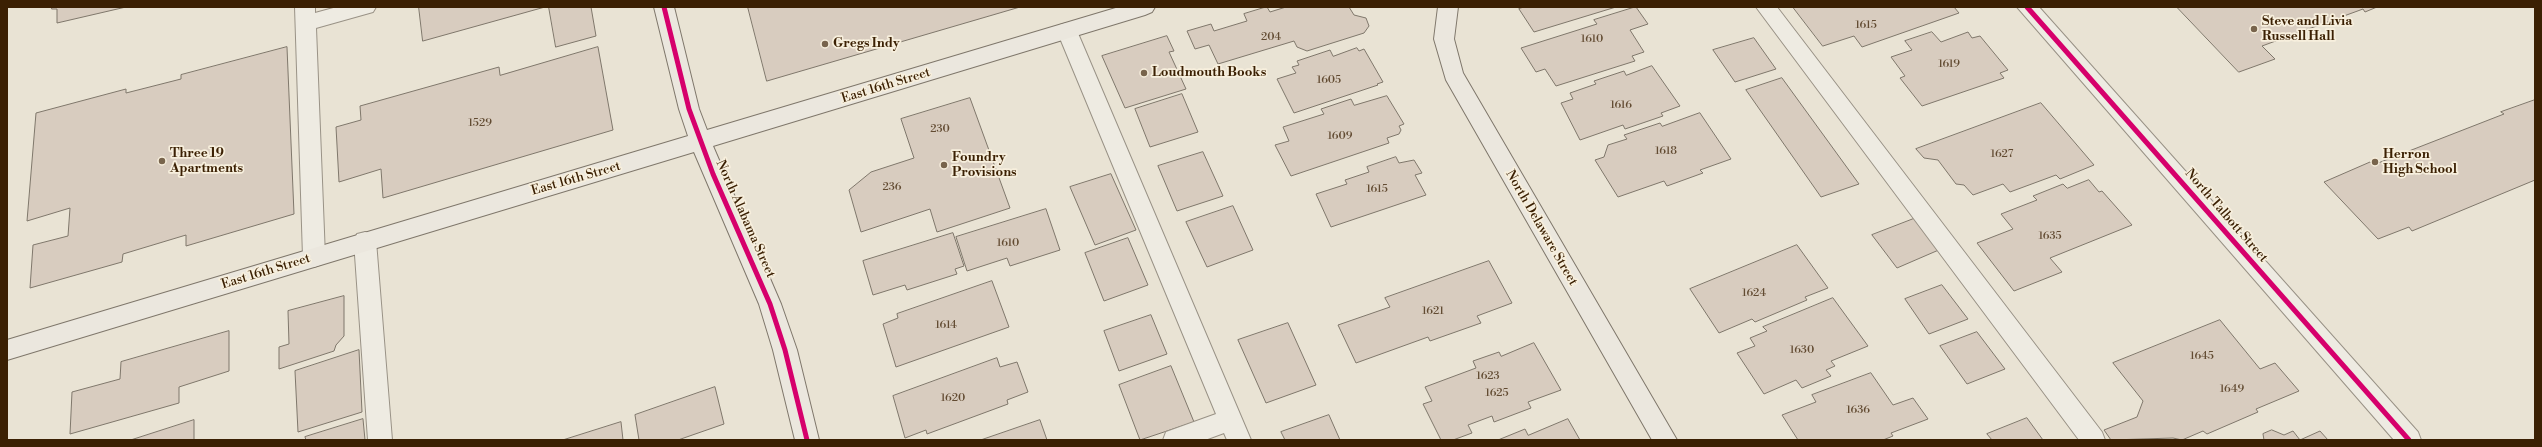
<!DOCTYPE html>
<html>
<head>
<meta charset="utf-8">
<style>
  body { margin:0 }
  #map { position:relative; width:2542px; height:447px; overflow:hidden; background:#e9e3d4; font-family:"Libre Bodoni",serif }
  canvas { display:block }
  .frame { position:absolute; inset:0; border:8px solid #3b2003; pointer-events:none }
</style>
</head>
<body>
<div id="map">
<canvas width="2542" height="447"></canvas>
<div class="frame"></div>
</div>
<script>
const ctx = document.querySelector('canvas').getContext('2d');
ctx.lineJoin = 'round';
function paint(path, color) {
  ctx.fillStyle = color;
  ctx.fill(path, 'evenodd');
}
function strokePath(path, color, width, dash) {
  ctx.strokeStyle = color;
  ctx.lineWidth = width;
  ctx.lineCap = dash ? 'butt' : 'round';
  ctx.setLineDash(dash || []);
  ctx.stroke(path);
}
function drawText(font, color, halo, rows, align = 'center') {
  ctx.font = font + ' "Libre Bodoni",serif';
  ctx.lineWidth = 3.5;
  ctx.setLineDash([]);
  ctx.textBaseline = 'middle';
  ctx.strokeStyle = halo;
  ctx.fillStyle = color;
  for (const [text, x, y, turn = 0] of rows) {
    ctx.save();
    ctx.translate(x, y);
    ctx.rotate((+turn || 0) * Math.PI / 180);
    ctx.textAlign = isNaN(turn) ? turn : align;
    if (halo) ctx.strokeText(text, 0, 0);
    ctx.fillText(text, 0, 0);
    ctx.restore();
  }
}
const building = new Path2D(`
  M 52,7 L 126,7 L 57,23 L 57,9 L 52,9 Z
  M 419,7 L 545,7 L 423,41 Z
  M 549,7 L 591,7 L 596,36 L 556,47 Z
  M 748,7 L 1020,7 L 767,81 Z
  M 1267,7 L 1270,12 L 1286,7 L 1349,7 L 1354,15 L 1366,18 L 1369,26 L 1364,33 L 1307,51 L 1297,47 L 1294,41 L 1218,64 L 1209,45 L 1195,49 L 1187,31 L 1211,24 L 1214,31 L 1247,21 L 1244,14 Z
  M 1524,7 L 1616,7 L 1534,32 L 1519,9 Z
  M 1636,7 L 1648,24 L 1630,30 L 1644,52 L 1632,56 L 1635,61 L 1556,86 L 1545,69 L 1536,72 L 1521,48 L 1597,24 L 1594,20 Z
  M 1793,7 L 1954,7 L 1959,13 L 1862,47 L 1854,36 L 1823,46 Z
  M 2177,7 L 2377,7 L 2365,12 L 2363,9 L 2262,46 L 2275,59 L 2239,72 Z
  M 1932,32 L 1941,42 L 1968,32 L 1972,38 L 1980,36 L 2008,70 L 2000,73 L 2004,78 L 1922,106 L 1900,78 L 1905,76 L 1891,57 L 1912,50 L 1905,41 Z
  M 1167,36 L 1174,51 L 1169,52 L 1186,89 L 1125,108 L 1102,56 Z
  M 1754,38 L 1776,69 L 1735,82 L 1713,50 Z
  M 287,47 L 294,214 L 186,246 L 186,235 L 123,254 L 122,262 L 30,288 L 33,245 L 68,236 L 70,208 L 27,221 L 36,113 L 126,89 L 126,93 L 181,79 L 181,75 Z
  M 598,47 L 613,130 L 383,198 L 381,169 L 339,182 L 336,127 L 361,120 L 360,106 L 499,67 L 500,75 Z
  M 1357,48 L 1359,51 L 1364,49 L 1383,82 L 1377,84 L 1378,85 L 1294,113 L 1277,79 L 1296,73 L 1292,67 L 1299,65 L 1297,61 L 1330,50 L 1333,56 Z
  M 1652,66 L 1680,106 L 1661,113 L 1663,116 L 1625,129 L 1623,125 L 1580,140 L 1561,103 L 1573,99 L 1570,93 L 1596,84 L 1594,81 L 1624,71 L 1626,75 Z
  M 1782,78 L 1859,184 L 1821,197 L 1746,90 Z
  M 1182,94 L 1198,132 L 1150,147 L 1135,109 Z
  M 1387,96 L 1404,124 L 1399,126 L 1401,130 L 1399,134 L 1387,138 L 1389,143 L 1291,176 L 1275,145 L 1289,141 L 1283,127 L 1324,114 L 1321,109 L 1351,99 L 1354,105 Z
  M 970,98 L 1010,208 L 937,232 L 930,209 L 861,232 L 849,190 L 871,172 L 914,158 L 901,119 Z
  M 2535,100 L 2535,180 L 2412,231 L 2409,227 L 2378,239 L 2324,182 L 2370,162 L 2373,165 L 2504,114 L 2501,112 Z
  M 2041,103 L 2094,165 L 2060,179 L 2056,175 L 2010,192 L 2003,184 L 1973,195 L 1964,185 L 1956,184 L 1938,160 L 1924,158 L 1916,149 Z
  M 1700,113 L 1731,159 L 1700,170 L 1703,173 L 1667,186 L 1664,181 L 1618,197 L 1595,160 L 1604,157 L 1608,145 L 1627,139 L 1624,135 L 1660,123 L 1662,126 Z
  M 1203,152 L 1223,196 L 1177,211 L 1158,166 Z
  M 1396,157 L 1399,163 L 1414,160 L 1422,173 L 1415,175 L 1426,195 L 1331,227 L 1316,194 L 1347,184 L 1345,180 L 1369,172 L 1367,167 Z
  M 1111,174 L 1136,230 L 1095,245 L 1070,187 Z
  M 2089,180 L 2099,192 L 2102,191 L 2132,225 L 2050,258 L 2062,272 L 2014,291 L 1977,243 L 2013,229 L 2001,214 L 2037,200 L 2033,196 L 2063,184 L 2067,188 Z
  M 1233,206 L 1253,250 L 1207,267 L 1186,222 Z
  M 1046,209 L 1060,250 L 1010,266 L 1007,258 L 967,271 L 956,237 Z
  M 1916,218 L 1941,249 L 1897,268 L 1872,235 Z
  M 953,233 L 964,266 L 955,269 L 957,274 L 907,290 L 905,285 L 873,295 L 863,261 Z
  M 1128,238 L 1148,285 L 1104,301 L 1085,253 Z
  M 1797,245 L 1828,288 L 1805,297 L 1807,300 L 1755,322 L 1752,319 L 1719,333 L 1690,289 Z
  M 1489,261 L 1512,303 L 1477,316 L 1481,323 L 1430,341 L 1428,337 L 1356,363 L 1338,325 L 1390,307 L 1385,298 Z
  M 992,281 L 1009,327 L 896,367 L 883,324 L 898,318 L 897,314 Z
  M 1942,285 L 1968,319 L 1929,334 L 1905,299 Z
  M 344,296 L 344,336 L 336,345 L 334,351 L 279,369 L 279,347 L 289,344 L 288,311 Z
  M 1833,298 L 1868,346 L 1831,361 L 1835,366 L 1826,370 L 1831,376 L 1802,388 L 1796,380 L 1764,394 L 1737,353 L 1755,346 L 1750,338 L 1767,331 L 1763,327 Z
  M 1151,315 L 1167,354 L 1119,371 L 1104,331 Z
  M 2220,320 L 2260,369 L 2275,363 L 2299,391 L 2256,409 L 2258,412 L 2207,434 L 2203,431 L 2182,440 L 2173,438 L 2111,440 L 2104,430 L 2137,417 L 2143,401 L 2113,363 Z
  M 1288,323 L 1316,385 L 1266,403 L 1238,340 Z
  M 229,331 L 229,371 L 179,387 L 179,403 L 70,434 L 72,392 L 120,379 L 121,362 Z
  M 1977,332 L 2005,369 L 1967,384 L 1940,346 Z
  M 1534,343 L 1561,390 L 1528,402 L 1531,408 L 1494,422 L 1492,416 L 1468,425 L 1472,433 L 1453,440 L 1441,440 L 1423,404 L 1432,401 L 1425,387 L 1476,368 L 1473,361 L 1499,352 L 1501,356 Z
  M 359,350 L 362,412 L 298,432 L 295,371 Z
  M 997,358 L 1000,367 L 1017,362 L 1028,392 L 1007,400 L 1008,404 L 927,434 L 926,430 L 905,438 L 893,396 Z
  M 1171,366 L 1194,422 L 1140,440 L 1119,385 Z
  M 1871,373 L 1893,405 L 1913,398 L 1928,419 L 1891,433 L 1893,436 L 1883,440 L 1798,440 L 1782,415 L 1816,402 L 1812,395 Z
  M 715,387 L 724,424 L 678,440 L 639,440 L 635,415 Z
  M 1329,415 L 1340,440 L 1285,440 L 1281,432 Z
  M 2027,418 L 2043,440 L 1992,440 L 1987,434 Z
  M 363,419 L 365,440 L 306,440 L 305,437 Z
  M 1568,419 L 1580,440 L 1498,440 L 1525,429 L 1528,435 Z
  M 194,420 L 194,440 L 131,440 Z
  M 1040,420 L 1047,440 L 981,440 Z
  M 621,422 L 623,440 L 563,440 Z
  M 2272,430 L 2284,435 L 2293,431 L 2300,440 L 2320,431 L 2328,440 L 2264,440 L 2263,434 Z`);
paint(building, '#d8ccbf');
strokePath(building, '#7f776b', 1);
const minor = new Path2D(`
  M 295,7 L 315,7 L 315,13 L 337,7 L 376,7 L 373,12 L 316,28 L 325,257 L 322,264 L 314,267 L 306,264 L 303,257 Z
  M 1756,7 L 1777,7 L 2102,432 L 2105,440 L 2079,440 Z
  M 2017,7 L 2039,7 L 2418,432 L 2421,440 L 2394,440 Z
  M 1067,23 L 1074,25 L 1077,31 L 1251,440 L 1227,440 L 1224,433 L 1205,440 L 1163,440 L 1166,432 L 1216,414 L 1057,31 L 1060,25 Z
  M 365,232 L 373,234 L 376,241 L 392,440 L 368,440 L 354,241 L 357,234 Z`);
const major = new Path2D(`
  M 654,7 L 674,7 L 699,109 L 707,130 L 1119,7 L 1155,7 L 1152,12 L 1145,15 L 713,146 L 781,304 L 797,350 L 819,440 L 795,440 L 773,350 L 759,304 L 694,152 L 7,360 L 7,340 L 688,136 L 679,109 Z
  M 1438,7 L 1458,7 L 1454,39 L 1463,73 L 1677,440 L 1652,440 L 1446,80 L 1434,39 Z`);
strokePath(minor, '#999286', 2);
strokePath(major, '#7f776b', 2);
paint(minor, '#eeebe2');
paint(major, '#ebe7de');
strokePath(new Path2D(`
  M 664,7 L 689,109 L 713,174 L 770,304 L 785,350 L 807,440
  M 2027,7 L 2409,440`), '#d6006c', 5);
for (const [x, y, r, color] of [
  [2254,29,4,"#78644c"],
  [825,44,4,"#78644c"],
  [1144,73,4,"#78644c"],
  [162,161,4,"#78644c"],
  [2375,162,4,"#78644c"],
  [944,165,4,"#78644c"]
]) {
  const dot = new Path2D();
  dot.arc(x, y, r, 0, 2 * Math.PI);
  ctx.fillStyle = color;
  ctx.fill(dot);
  strokePath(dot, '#f7efdd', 1.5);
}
drawText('11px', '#624b32', null, [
  ["1615",1866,25],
  ["204",1271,37],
  ["1610",1592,39],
  ["1619",1949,64],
  ["1605",1329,80],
  ["1616",1621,105],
  ["1529",480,123],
  ["230",940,129],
  ["1609",1340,136],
  ["1618",1666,151],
  ["1627",2002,154],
  ["236",892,187],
  ["1615",1377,189],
  ["1635",2050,236],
  ["1610",1008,243],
  ["1624",1754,293],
  ["1621",1433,311],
  ["1614",946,325],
  ["1630",1802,350],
  ["1645",2202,356],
  ["1623",1488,376],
  ["1649",2232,389],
  ["1625",1497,393],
  ["1620",953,398],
  ["1636",1858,410]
]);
drawText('bold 13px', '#3b2003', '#f7efdd', [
  ["Steve and Livia",2262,22],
  ["Russell Hall",2262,37],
  ["Gregs Indy",833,44],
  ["Loudmouth Books",1152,73],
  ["Three 19",170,154],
  ["Apartments",170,169],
  ["Herron",2383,155],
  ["High School",2383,170],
  ["Foundry",952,158],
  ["Provisions",952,173]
], 'left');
drawText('13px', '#3b2003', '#f7efdd', [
  ["East 16th Street",886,86,-17],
  ["East 16th Street",576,179,-16],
  ["North Talbott Street",2226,216,49],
  ["North Alabama Street",745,219,66],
  ["North Delaware Street",1541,228,60],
  ["East 16th Street",266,272,-17]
]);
</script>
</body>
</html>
